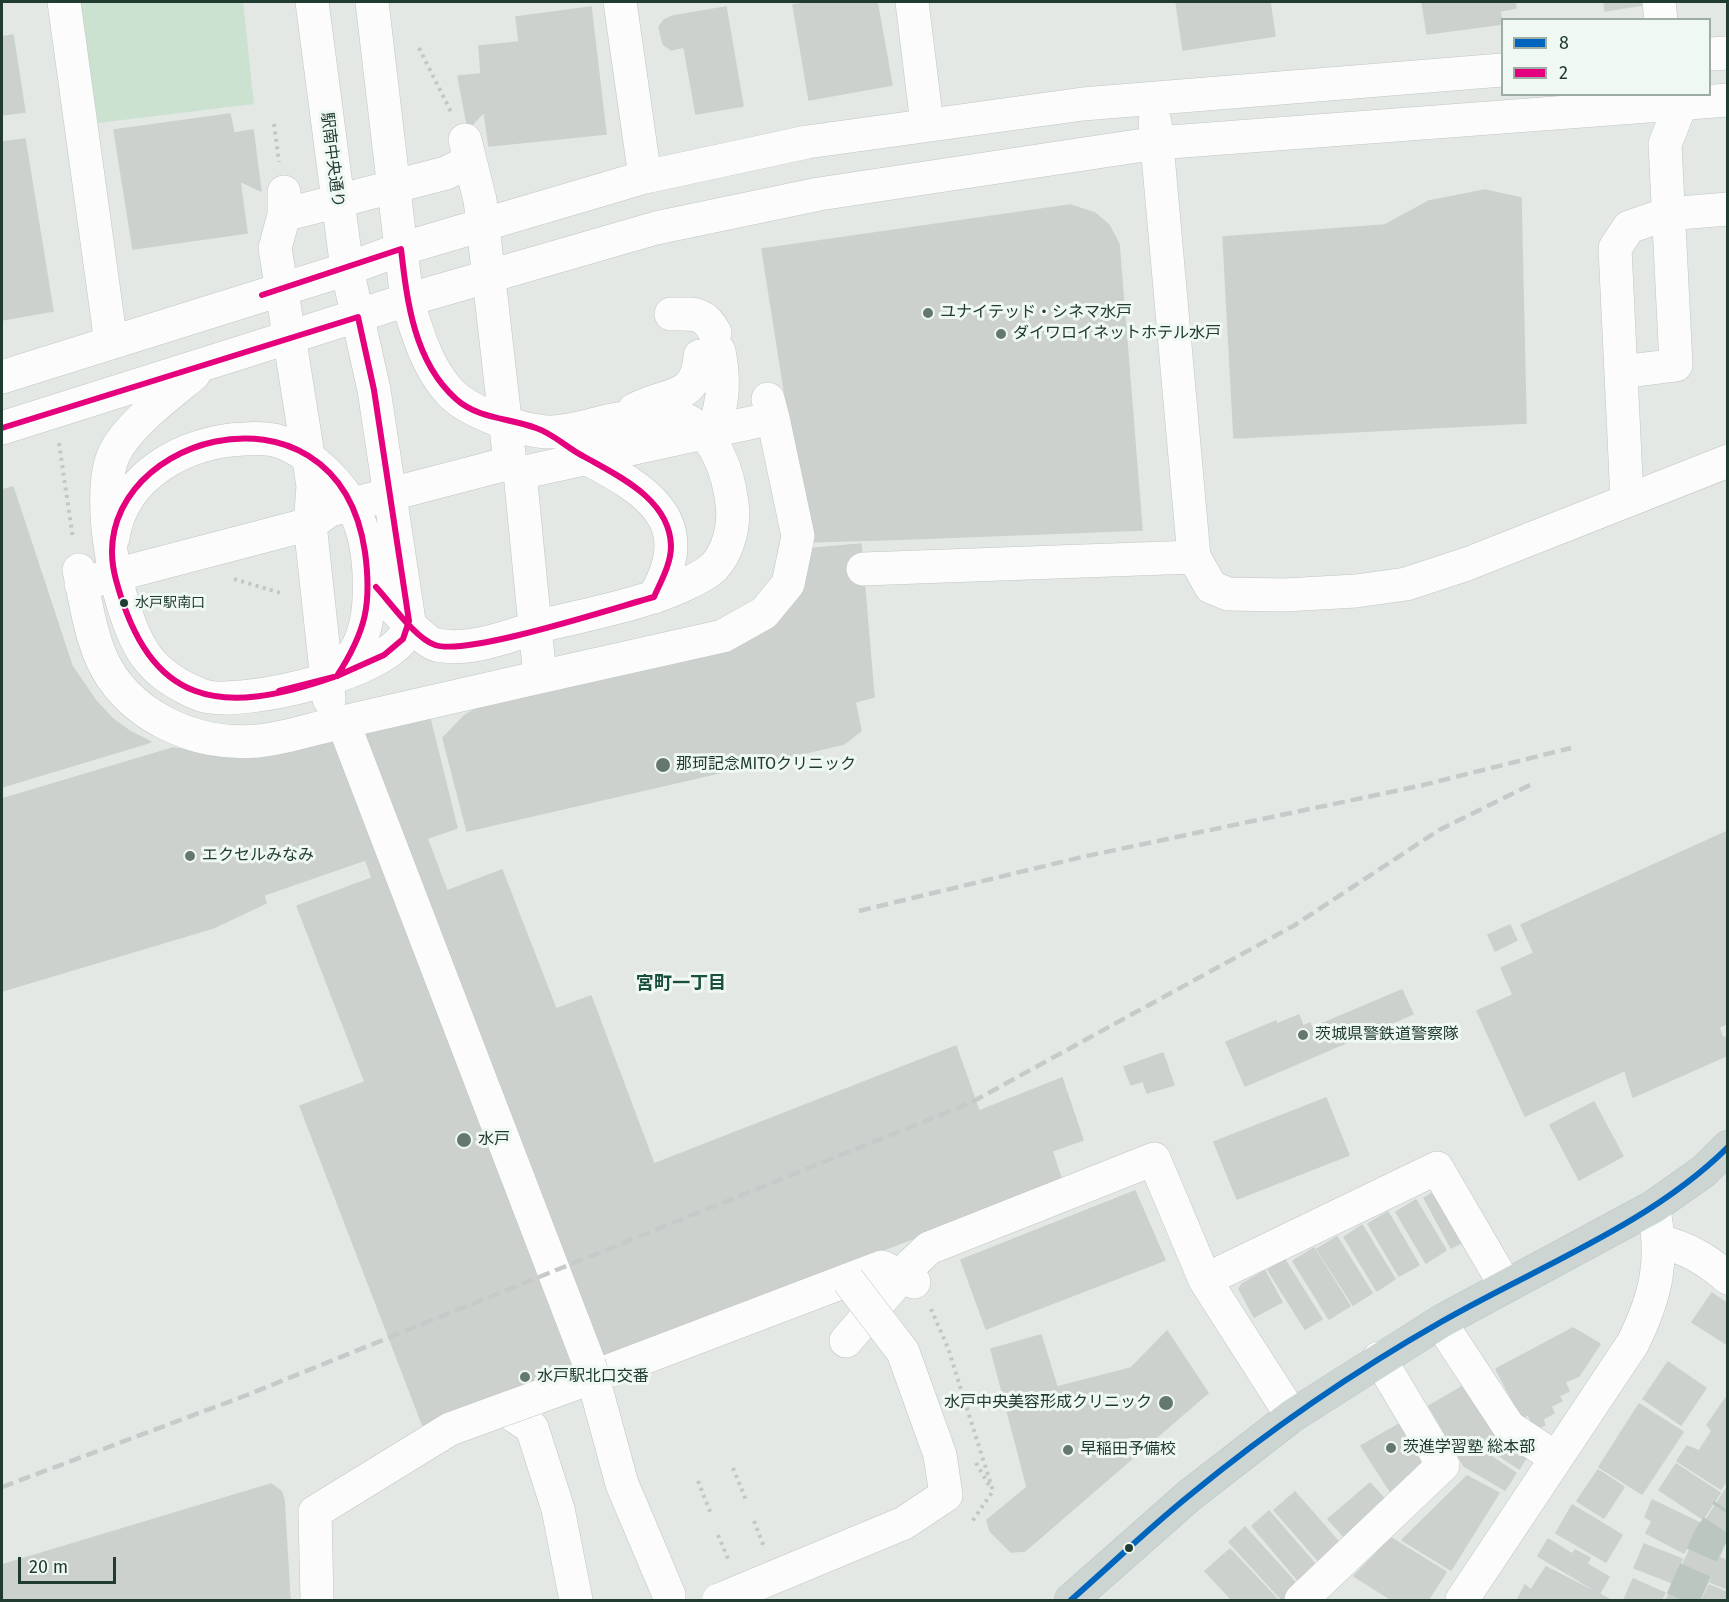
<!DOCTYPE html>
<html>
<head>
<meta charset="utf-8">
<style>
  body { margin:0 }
  #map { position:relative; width:1729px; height:1602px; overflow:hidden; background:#e3e8e5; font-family:"Fira Sans",sans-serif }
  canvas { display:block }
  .frame { position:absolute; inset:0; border:3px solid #203c31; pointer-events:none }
  .legend { position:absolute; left:1501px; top:18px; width:210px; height:78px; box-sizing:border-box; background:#f0f8f3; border:2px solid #9dada5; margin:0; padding:8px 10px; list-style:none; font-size:18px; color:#203c31 }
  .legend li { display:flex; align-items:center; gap:12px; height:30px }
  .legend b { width:30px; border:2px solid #9dada5 }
  .scale { position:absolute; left:18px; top:1557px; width:98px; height:27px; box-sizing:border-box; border:3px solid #203c31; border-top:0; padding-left:8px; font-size:18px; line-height:21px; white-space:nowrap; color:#203c31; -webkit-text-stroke:4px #f0f8f3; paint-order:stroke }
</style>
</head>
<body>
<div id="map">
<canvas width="1729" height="1602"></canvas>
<div class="frame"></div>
<ul class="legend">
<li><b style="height:8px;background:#0065bd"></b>8</li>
<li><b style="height:8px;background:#e5007d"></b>2</li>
</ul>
<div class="scale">20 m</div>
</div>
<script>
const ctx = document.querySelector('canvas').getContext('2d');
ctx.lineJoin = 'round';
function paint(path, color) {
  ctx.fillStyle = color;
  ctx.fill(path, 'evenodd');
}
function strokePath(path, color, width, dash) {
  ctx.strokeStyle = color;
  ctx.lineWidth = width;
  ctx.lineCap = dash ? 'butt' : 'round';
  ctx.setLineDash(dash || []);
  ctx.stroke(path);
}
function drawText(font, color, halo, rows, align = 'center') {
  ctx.font = font + ' "Fira Sans","Noto Sans JP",sans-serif';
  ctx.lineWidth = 6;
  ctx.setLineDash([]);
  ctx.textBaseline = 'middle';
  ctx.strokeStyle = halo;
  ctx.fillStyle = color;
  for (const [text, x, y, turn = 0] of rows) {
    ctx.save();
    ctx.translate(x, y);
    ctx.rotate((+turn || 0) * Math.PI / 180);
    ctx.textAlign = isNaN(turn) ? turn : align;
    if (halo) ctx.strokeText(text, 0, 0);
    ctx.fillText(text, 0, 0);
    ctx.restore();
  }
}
paint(new Path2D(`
  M 79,2 L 243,2 L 254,104 L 98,123 Z`), '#cbe2d0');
const building = new Path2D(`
  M 813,2 L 877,2 L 892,85 L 809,100 L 793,5 Z
  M 1176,2 L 1270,2 L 1275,36 L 1183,50 Z
  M 1422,2 L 1515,2 L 1516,8 L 1500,11 L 1502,24 L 1427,34 Z
  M 1604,2 L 1642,2 L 1642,5 L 1605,11 Z
  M 591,7 L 606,134 L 489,146 L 484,112 L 468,129 L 458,76 L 481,74 L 479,46 L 519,42 L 516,17 Z
  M 726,7 L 743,106 L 696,114 L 684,47 L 671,50 L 663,44 L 659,27 L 664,20 L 673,16 Z
  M 13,35 L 25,112 L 2,115 L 2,37 Z
  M 230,114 L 234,133 L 253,130 L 261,191 L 240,181 L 247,233 L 133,249 L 114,130 Z
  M 25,139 L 53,311 L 2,320 L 2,142 Z
  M 1485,190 L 1521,198 L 1526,423 L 1234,438 L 1223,237 L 1385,225 L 1429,201 Z
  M 1070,205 L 1095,213 L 1109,225 L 1119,244 L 1131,393 L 898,406 L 908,539 L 808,542 L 762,249 Z
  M 1131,393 L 1142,530 L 908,539 L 898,406 Z
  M 13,487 L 72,666 L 96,701 L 113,719 L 131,732 L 151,742 L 2,787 L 2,490 Z
  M 861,544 L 874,697 L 855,702 L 861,731 L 844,744 L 467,831 L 443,738 L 464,716 L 488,702 L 792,595 L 805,549 Z
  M 430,719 L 457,828 L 264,895 L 266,903 L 213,928 L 2,991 L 2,799 L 173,748 L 215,754 L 284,753 Z
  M 1728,831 L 1728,1023 L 1525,1116 L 1477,1011 L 1513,995 L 1501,968 L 1534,953 L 1521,925 Z
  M 427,838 L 447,891 L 502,870 L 556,1009 L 591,996 L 654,1164 L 956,1046 L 979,1111 L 1062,1078 L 1083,1140 L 1052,1151 L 1061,1178 L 943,1227 L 423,1426 L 300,1106 L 365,1082 L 297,906 L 372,878 L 366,861 Z
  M 1510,925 L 1517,940 L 1495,951 L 1488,935 Z
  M 1402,990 L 1413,1014 L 1245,1086 L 1226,1042 L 1276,1021 L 1277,1024 L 1299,1015 L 1303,1026 L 1310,1023 L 1312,1028 Z
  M 1719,1028 L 1723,1038 L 1728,1036 L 1728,1055 L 1633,1097 L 1625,1071 Z
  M 1163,1053 L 1174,1085 L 1147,1093 L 1143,1081 L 1131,1085 L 1124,1067 Z
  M 1326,1098 L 1349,1155 L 1237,1199 L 1214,1142 Z
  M 1594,1102 L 1623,1156 L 1579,1180 L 1550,1125 Z
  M 1439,1190 L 1466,1240 L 1451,1248 L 1424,1198 Z
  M 1135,1191 L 1165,1260 L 986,1329 L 961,1260 Z
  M 1416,1200 L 1446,1250 L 1426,1263 L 1396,1212 Z
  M 1388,1212 L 1419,1265 L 1399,1276 L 1368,1224 Z
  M 1362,1225 L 1395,1279 L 1377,1291 L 1344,1237 Z
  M 1337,1237 L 1372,1293 L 1353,1305 L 1317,1249 Z
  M 1314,1248 L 1350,1306 L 1329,1319 L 1293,1261 Z
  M 1285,1260 L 1322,1319 L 1305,1329 L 1268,1270 Z
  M 1265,1271 L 1282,1302 L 1254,1317 L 1239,1289 L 1242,1284 Z
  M 1712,1293 L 1728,1304 L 1728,1345 L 1692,1322 Z
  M 1573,1328 L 1600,1344 L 1579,1376 L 1565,1382 L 1569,1391 L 1559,1396 L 1562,1401 L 1551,1406 L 1554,1413 L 1543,1419 L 1545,1425 L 1536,1429 L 1528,1415 L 1521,1418 L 1496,1369 Z
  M 1167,1331 L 1208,1393 L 1025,1551 L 1011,1552 L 990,1531 L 987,1520 L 1027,1487 L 991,1349 L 1041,1335 L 1057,1387 L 1131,1368 Z
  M 1668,1362 L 1706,1388 L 1681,1425 L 1643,1399 Z
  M 1472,1381 L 1503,1432 L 1476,1446 L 1516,1473 L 1505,1490 L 1464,1466 L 1429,1406 Z
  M 1728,1395 L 1728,1479 L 1721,1489 L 1677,1461 L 1687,1446 L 1699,1451 L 1712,1431 L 1707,1425 Z
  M 1639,1404 L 1683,1432 L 1642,1494 L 1599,1467 Z
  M 1408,1419 L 1430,1467 L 1392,1494 L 1361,1446 Z
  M 1502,1436 L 1529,1453 L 1519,1469 L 1492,1451 Z
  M 1676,1464 L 1720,1493 L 1703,1519 L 1659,1490 Z
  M 1598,1470 L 1624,1487 L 1604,1518 L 1577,1501 Z
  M 1467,1476 L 1499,1493 L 1451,1570 L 1402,1540 Z
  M 1370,1483 L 1389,1504 L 1347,1540 L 1328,1519 Z
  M 271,1484 L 281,1491 L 284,1500 L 290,1600 L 2,1600 L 2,1565 Z
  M 1728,1486 L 1728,1537 L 1700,1600 L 1666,1600 L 1698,1532 Z
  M 1295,1492 L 1344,1548 L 1323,1566 L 1274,1510 Z
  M 1652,1500 L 1700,1523 L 1684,1553 L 1646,1533 L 1652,1521 L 1645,1517 Z
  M 1572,1505 L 1622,1535 L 1606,1562 L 1556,1533 Z
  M 1269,1511 L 1321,1571 L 1303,1586 L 1252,1526 Z
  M 1245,1527 L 1302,1590 L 1290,1600 L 1282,1600 L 1229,1542 Z
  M 1391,1538 L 1446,1572 L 1428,1600 L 1392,1600 L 1354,1576 Z
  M 1548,1539 L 1572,1554 L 1575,1550 L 1590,1558 L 1587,1564 L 1609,1577 L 1600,1593 L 1538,1556 Z
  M 1644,1544 L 1682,1559 L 1673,1583 L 1634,1568 Z
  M 1230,1549 L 1278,1600 L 1232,1600 L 1205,1571 Z
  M 1720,1558 L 1728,1561 L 1728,1589 L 1710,1582 Z
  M 1546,1567 L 1609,1599 L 1517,1600 L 1525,1585 L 1531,1590 Z
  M 1633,1579 L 1665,1593 L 1661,1600 L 1624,1600 Z
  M 1709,1585 L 1728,1593 L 1728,1600 L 1702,1600 Z`);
paint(building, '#ccd1ce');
strokePath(building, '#cbd1ce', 1.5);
strokePath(new Path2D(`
  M 1682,1600 L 1709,1539 L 1728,1510`), '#bcc6c1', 33, [33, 16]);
const minor = new Path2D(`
  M 64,2 L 111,343
  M 620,2 L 645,177
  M 912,2 L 927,124
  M 1659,2 L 1661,20
  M 1710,54 L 1728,53
  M 1155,122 L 1194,557 L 1211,587 L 1228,594 L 1284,595 L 1356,591 L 1406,584 L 1467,564 L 1728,461
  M 465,140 L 480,200 L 510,463 L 520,473 L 773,418 L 768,399
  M 284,192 L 284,215 L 275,248 L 313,486 L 310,524 L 329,699
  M 284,215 L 446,173 L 470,161
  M 671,314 C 693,314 704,311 715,333
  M 1621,372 L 1676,365 L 1665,144 L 1681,104
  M 194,374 C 169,395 128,425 114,454 C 94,498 118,618 146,656 C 159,674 181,687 201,695 C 237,709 412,670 409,621 L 374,390 L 347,269 L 312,2
  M 2,377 L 347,269 L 401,249 L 645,177 L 807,142 L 1083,104 L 1502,70
  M 634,410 C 666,392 697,402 700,356
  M 2,428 L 407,300 L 656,228 L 819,194 L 1157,143 L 1728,100
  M 710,441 C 722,408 726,387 719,351
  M 579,454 C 642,488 701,517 654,597
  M 520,473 L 540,677 L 723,636 L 764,613 L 788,584 L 798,536 L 773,418
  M 1627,500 L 1615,248 L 1629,227 L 1667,214 L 1728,209
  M 113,538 C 122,475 186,441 244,439 C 258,438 275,438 288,445 C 315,458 342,485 355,512 C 372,545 375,613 358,646 C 353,656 344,666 337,676
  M 863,569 L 1194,557
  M 79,570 C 85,598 89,628 100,655 C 125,715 195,747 258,741 C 287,738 315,728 343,722
  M 369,580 C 383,595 421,642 437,645 C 474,653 517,632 552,623 C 586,615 621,608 653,597 C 669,592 703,578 714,567 C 729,551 735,524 732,503 C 728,471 715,431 681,418 C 669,414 630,417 617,419 C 595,423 570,433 546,432 C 519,430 465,411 448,390 C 426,365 417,331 407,300 L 372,2
  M 81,584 L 310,524 L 330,510 L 510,463
  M 540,677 L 343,722 L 589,1363
  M 1659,1241 C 1687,1248 1706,1259 1728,1278
  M 1205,1280 L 1437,1168 L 1505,1285
  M 1440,1322 L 1509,1427 L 1556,1458
  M 846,1341 L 912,1264 L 929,1248 L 1154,1159 L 1205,1280 L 1292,1416
  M 593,1377 L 882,1267 L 914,1282
  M 537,1397 L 516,1417 L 532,1428 L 558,1509 L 576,1600
  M 1301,1600 L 1443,1465 L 1379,1358
  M 1462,1600 L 1633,1343 C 1656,1296 1665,1259 1653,1207`);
const major = new Path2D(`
  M 1071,1600 L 1190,1495 L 1292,1416 L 1440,1322 L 1653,1207 L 1704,1171 L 1728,1147`);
strokePath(minor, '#c0c5c2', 34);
strokePath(major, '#bbc5c1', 34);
strokePath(new Path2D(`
  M 419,48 L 451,112
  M 274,124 L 279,162
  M 59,443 L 73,539
  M 234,579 L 284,594
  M 931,1309 L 948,1348 L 993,1491 L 971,1523
  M 976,1463 L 989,1485
  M 733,1468 L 746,1500
  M 698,1481 L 711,1514
  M 754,1521 L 764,1547
  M 718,1535 L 729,1561`), '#c0c8c5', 4, [3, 4.5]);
strokePath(minor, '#fbfcfb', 33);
strokePath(major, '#ccd5d1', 33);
strokePath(new Path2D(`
  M 859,911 L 1082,857 L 1419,786 L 1571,748
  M 2,1487 L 247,1395 L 972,1102 L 1295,925 L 1439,830 L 1534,783`), '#c6cac9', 4.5, [12, 6]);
const minorBridge = new Path2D(`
  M 589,1363 L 622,1484 L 669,1595 L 669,1600
  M 317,1600 L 315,1512 L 450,1429 L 593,1377
  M 719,1600 L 904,1523 L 946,1495 L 940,1455 L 903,1352 L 848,1280`);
strokePath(minorBridge, '#c0c5c2', 34, []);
strokePath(minorBridge, '#fbfcfb', 33);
strokePath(new Path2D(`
  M 1071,1600 C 1111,1565 1149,1528 1190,1495 C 1269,1430 1353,1372 1441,1322 C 1535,1268 1651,1224 1728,1147`), '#0065bd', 6);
strokePath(new Path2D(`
  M 262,295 L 401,249 C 407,301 414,362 456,399 C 478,419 510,418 536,428 C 554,434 567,448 583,456 C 618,476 670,499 671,546 C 671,564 661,581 654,597 C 614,608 468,656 435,645 C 415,638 390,602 376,587
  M 2,428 L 358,317 L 374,390 L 409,621 L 403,639 L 384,655 L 337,676
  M 334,677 C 219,717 150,706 116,580 C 77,439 337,361 365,552 C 372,604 366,631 337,676
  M 279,691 L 334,677`), '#e5007d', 6);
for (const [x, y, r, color] of [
  [928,313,6,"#647870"],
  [1001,334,6,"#647870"],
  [124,603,5,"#203c31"],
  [663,765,8,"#647870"],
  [190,856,6,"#647870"],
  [1303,1035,6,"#647870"],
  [464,1140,8,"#647870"],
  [525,1377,6,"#647870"],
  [1166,1403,8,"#647870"],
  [1391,1448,6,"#647870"],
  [1068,1450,6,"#647870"],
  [1129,1548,5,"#203c31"]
]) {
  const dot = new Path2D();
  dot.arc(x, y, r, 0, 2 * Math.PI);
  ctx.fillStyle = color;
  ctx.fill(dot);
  strokePath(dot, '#f0f8f3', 2);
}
drawText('14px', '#203c31', '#f0f8f3', [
  ["水戸駅南口",135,603]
], 'left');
drawText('16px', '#203c31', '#f0f8f3', [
  ["駅南中央通り",332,160,83]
]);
drawText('16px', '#203c31', '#f0f8f3', [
  ["ユナイテッド・シネマ水戸",940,313],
  ["ダイワロイネットホテル水戸",1013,334],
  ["那珂記念MITOクリニック",676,765],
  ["エクセルみなみ",202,856],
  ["茨城県警鉄道警察隊",1315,1035],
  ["水戸",478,1140],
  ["水戸駅北口交番",537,1377],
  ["水戸中央美容形成クリニック",1152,1403,"right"],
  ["茨進学習塾 総本部",1403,1448],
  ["早稲田予備校",1080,1450]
], 'left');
drawText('bold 18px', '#1b4f3d', '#f0f8f3', [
  ["宮町一丁目",681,984]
]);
</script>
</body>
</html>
